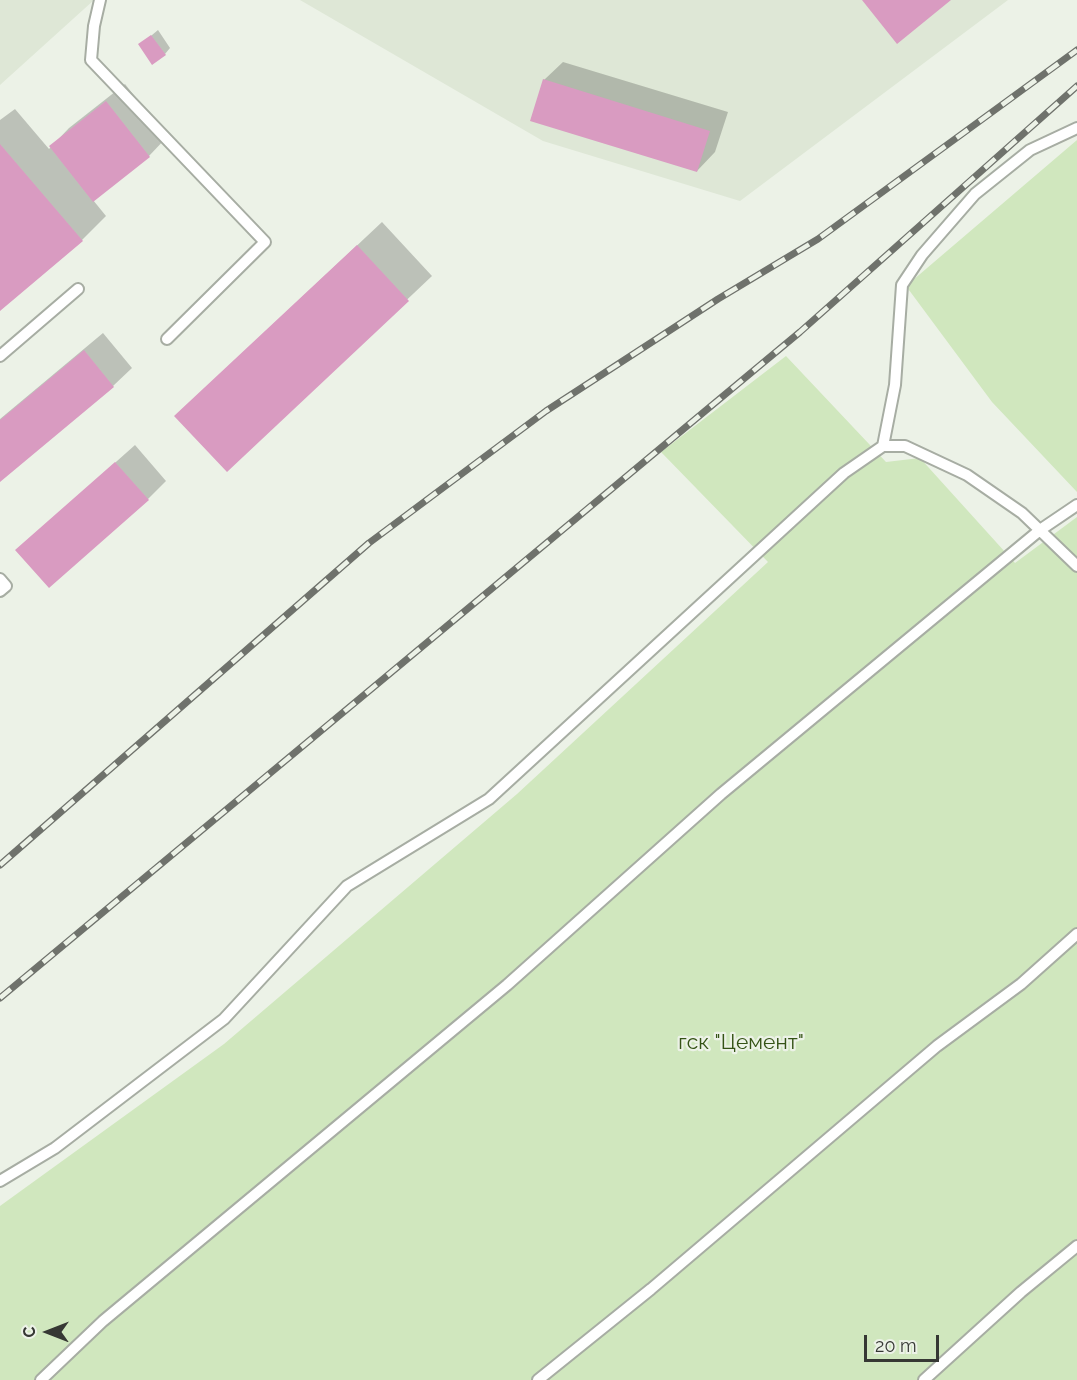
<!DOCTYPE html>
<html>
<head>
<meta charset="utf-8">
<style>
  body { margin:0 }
  #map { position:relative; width:1077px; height:1380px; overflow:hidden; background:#ecf2e7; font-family:Raleway,sans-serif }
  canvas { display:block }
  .north { position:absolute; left:18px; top:1302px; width:60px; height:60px; -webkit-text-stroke:4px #ecf2e7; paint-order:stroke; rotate:270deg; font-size:16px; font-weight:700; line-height:24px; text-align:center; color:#363834 }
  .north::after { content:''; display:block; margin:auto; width:21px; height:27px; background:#363834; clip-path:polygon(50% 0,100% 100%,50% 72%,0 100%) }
  .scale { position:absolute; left:864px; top:1335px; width:75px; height:27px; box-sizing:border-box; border:3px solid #363834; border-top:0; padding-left:8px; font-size:18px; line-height:21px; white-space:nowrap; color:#363834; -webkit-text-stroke:4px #ecf2e7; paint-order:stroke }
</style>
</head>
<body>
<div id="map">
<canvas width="1077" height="1380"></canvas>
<div class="north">С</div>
<div class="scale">20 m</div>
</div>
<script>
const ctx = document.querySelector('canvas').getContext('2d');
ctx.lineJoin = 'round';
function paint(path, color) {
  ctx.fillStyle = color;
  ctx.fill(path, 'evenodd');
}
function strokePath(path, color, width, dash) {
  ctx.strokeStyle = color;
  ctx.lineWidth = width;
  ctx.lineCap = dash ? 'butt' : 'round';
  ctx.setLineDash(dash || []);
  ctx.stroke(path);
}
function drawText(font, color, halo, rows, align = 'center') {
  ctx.font = font + ' Raleway,sans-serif';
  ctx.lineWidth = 4.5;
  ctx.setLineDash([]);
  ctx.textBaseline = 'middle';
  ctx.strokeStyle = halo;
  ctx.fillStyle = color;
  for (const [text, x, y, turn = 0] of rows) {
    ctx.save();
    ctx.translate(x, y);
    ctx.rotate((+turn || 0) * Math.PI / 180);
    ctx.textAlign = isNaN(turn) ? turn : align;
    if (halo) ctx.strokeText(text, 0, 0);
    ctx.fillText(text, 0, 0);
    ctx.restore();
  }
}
paint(new Path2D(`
  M 0,0 L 94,0 L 0,85 Z
  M 300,0 L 1008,0 L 740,201 L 543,141 Z`), '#dee7d6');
paint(new Path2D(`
  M 1077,140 L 1077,492 L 992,402 L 906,286 Z
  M 786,356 L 886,462 L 920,458 L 1015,563 L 1077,517 L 1077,1380 L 0,1380 L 0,1206 L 224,1044 L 517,794 L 768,562 L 661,452 Z`), '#d0e7be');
paint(new Path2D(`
  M 158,30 L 170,48 L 165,54 L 140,45 Z
  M 563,62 L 728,112 L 715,152 L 697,171 L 544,80 Z
  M 125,84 L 167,137 L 149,156 L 93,200 L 106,216 L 82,240 L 0,309 L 0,120 L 15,109 L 49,149 L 69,128 Z
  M 382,222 L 432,276 L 227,470 L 201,392 Z
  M 103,333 L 132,368 L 113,386 L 0,480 L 0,419 Z
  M 135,445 L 166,481 L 148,499 L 17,550 Z`), '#0003');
paint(new Path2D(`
  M 862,0 L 951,0 L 897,44 Z
  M 151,35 L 166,55 L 152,65 L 138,44 Z
  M 543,79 L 710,131 L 697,172 L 530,121 Z
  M 106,101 L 150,157 L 93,202 L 49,146 Z
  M 0,144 L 83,241 L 0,311 Z
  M 357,245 L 409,301 L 227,472 L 174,416 Z
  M 84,350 L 114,387 L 0,482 L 0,420 Z
  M 115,462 L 149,500 L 49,588 L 15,550 Z`), '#d99bc1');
const lane = new Path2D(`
  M 100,0 L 94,26 L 91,60 L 265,242 L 167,339
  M 0,356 L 78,289
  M 883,446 L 895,385 L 902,285 L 922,255 L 975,194 L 1030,150 L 1077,128
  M 0,579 L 6,586 L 0,591
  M 0,1181 L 55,1148 L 224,1019 L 347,886 L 489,799 L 844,473 L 883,446 L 905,446 L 967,475 L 1022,513 L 1077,566
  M 41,1380 L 103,1321 L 507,985 L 721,794 L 1040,530 L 1077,505
  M 538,1380 L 651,1289 L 937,1046 L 1021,984 L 1077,934
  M 924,1380 L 1021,1292 L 1077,1246`);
strokePath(lane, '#a7ada3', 14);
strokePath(lane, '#fff', 10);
const rail = new Path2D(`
  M 0,865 L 369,543 L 546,411 L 718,299 L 818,239 L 1077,50
  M 0,998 L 800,332 L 1077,86`);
strokePath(rail, '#6f726c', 7);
strokePath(rail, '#ecf2e7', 4.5, [14]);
drawText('21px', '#355316', '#ecf2e7', [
  ["гск \"Цемент\"",741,1043]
]);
</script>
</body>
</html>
